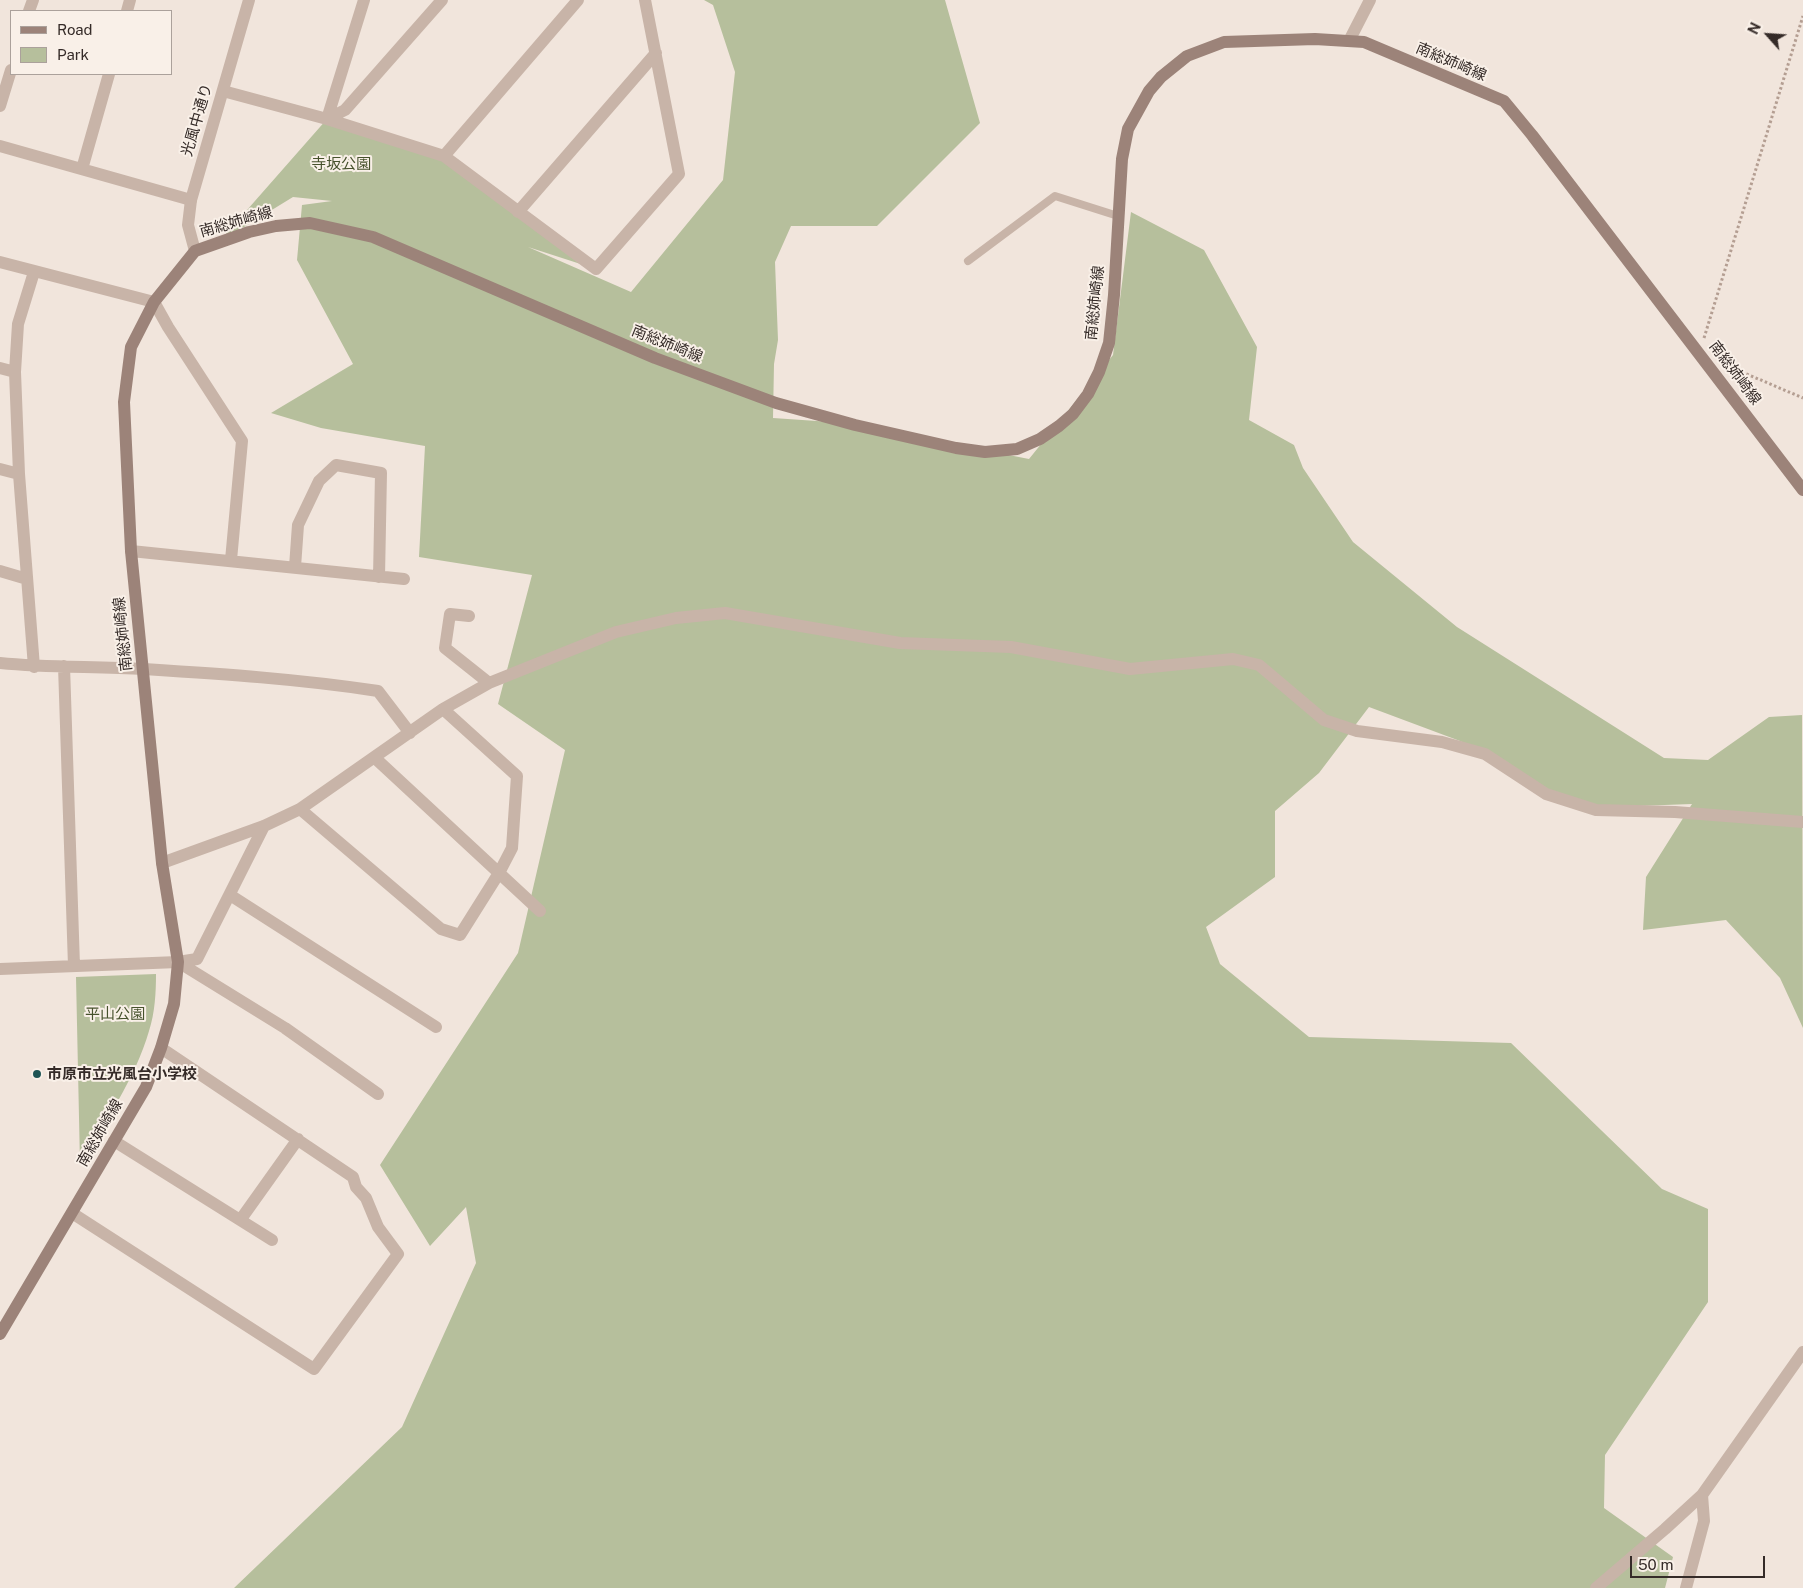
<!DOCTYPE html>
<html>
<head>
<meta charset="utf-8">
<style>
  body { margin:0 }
  #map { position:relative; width:1803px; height:1588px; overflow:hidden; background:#f1e5dc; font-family:"Public Sans",sans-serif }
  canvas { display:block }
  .legend { position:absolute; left:10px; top:10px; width:162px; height:65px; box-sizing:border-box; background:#f9f0e8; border:1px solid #aba19b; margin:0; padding:6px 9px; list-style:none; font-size:15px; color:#352b28 }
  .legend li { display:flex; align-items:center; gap:10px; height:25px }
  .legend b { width:25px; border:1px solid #aba19b }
  .north { position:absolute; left:1743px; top:10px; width:50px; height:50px; -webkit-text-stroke:4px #f9f0e8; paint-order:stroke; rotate:296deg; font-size:14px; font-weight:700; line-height:20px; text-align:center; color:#352b28 }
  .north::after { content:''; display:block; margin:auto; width:18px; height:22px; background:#352b28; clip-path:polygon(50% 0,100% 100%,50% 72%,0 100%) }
  .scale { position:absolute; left:1630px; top:1556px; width:135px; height:22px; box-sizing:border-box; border:2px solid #352b28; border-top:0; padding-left:6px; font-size:15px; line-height:18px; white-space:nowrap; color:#352b28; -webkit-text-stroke:4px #f9f0e8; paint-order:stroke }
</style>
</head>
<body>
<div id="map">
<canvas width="1803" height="1588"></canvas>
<ul class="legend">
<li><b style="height:6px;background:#9c8379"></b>Road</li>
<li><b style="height:14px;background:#b6bf9c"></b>Park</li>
</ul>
<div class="north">N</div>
<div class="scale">50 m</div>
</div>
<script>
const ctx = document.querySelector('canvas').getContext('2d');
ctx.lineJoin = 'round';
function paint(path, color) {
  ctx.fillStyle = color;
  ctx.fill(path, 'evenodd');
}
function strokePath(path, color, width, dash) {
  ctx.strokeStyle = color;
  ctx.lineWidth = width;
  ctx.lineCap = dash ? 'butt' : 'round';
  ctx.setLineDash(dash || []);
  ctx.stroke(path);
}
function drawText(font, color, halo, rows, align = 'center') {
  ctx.font = font + ' "Public Sans","Noto Sans JP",sans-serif';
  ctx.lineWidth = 4;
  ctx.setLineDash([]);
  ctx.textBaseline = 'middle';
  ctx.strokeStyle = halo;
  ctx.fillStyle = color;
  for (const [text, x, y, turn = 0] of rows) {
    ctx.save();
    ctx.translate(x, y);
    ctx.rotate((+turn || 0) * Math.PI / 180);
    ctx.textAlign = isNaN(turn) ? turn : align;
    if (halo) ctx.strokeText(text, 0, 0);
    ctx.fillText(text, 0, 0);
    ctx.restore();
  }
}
paint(new Path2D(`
  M 704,0 L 945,0 L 980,123 L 877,226 L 791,226 L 775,262 L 778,340 L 774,364 L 773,418 L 846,423 L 1029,459 L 1113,355 L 1131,212 L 1204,250 L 1257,347 L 1249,420 L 1294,445 L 1303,468 L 1353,542 L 1457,627 L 1664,758 L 1708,760 L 1769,717 L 1802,715 L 1803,1028 L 1780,978 L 1726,920 L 1643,930 L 1646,877 L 1692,804 L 1582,808 L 1460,741 L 1369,707 L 1319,773 L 1275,811 L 1275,877 L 1206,927 L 1220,964 L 1309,1037 L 1511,1043 L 1662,1189 L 1708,1209 L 1708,1302 L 1605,1455 L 1604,1508 L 1673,1557 L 1665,1588 L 234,1588 L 402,1427 L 476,1263 L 466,1207 L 430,1246 L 380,1165 L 518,953 L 565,750 L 498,704 L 532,575 L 419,557 L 425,446 L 321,428 L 271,413 L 353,364 L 297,260 L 302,205 L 332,201 L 293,197 L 218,243 L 327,119 L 444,156 L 596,269 L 528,247 L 631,292 L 723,180 L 735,72 L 713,5 Z
  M 156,974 C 156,992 155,1013 149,1031 C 135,1079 105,1122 80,1164 L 76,977 Z`), '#b6bf9c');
strokePath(new Path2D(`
  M 1704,338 L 1803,16
  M 1725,361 L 1742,372 L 1803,398`), '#b49e92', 3, [2.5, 2.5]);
strokePath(new Path2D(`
  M 968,261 L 1055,196 L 1118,216`), '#c8b4a8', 8);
strokePath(new Path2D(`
  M 29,11 L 33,0
  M 127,11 L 130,0
  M 223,91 L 327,119 L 444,156 L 596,269 L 679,174 L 645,0
  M 0,106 L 11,70
  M 327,119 L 345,110 L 442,0
  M 327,119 L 364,0
  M 0,146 L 191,200
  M 444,156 L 578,0
  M 82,169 L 109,74
  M 518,212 L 656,53
  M 0,262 L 154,302 L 168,327 L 242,441 L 231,560
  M 0,368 L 15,372
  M 0,469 L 19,474
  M 131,551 L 404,579
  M 295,567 L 298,525 L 319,481 L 336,465 L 381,473 L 379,577
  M 0,571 L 27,579
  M 469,616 L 450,614 L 445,648 L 489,683
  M 0,663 C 48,668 96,666 144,669 C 222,674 300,679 378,691 L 410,733
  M 64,666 L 74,966
  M 34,667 L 19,474 L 15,372 L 18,324 L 34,272
  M 375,758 L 540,911
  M 300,809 L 441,929 L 460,935 L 499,873 L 512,848 L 517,776 L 443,709
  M 162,863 L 264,826 L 300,809 L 443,709 L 489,683 L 616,632 L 676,618 L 725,613 L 900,643 L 1011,647 L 1130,669 L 1233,659 L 1259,665 L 1324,720 L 1357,731 L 1442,742 L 1485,754 L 1546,794 L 1596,810 L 1675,812 L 1803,822
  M 230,895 L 436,1027
  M 178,962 L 285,1028 L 378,1094
  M 0,969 L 178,962 L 197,959 L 264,826
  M 114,1141 L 272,1240
  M 72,1213 L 314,1369 L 398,1254 L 378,1227 L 366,1198 L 356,1187 L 353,1177 L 161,1048
  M 241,1219 L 298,1139
  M 1596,1588 L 1665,1529 L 1702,1495 L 1803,1352
  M 1686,1588 L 1704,1521 L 1702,1495`), '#c8b4a8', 12);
strokePath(new Path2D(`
  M 1349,41 L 1370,0
  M 195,251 L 188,225 L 191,200 L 249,0`), '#c8b4a8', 12);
strokePath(new Path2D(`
  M 0,1334 L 146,1087 L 161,1048 L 174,1004 L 178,962 L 162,863 L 131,551 L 124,402 L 131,347 L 154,302 L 195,251 L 249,232 L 276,226 L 310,223 L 373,237 L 655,358 L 776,403 L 855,425 L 956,448 L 985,452 L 1017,449 L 1040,439 L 1059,426 L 1073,414 L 1088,394 L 1099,372 L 1109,343 L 1114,295 L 1122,159 L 1128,129 L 1149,91 L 1161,77 L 1187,56 L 1224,42 L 1315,39 L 1364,42 L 1504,101 L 1532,135 L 1803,490`), '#9c8379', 12);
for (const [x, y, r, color] of [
  [37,1074,5,"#1f5555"]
]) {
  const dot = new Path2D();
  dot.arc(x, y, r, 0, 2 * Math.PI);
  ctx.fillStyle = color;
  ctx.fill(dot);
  strokePath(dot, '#f9f0e8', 2);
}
drawText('15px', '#352b28', '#f9f0e8', [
  ["南総姉崎線",1451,62,23],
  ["光風中通り",197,120,-74],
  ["南総姉崎線",236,222,-16],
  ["南総姉崎線",1095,303,-84],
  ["南総姉崎線",667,344,22],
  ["南総姉崎線",1735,373,53],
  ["南総姉崎線",123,634,-96],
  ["南総姉崎線",100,1133,-60]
]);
drawText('15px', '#47522d', '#f9f0e8', [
  ["寺坂公園",341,164],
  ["平山公園",115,1014]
]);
drawText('bold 15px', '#352b28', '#f9f0e8', [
  ["市原市立光風台小学校",47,1074]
], 'left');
</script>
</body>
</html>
